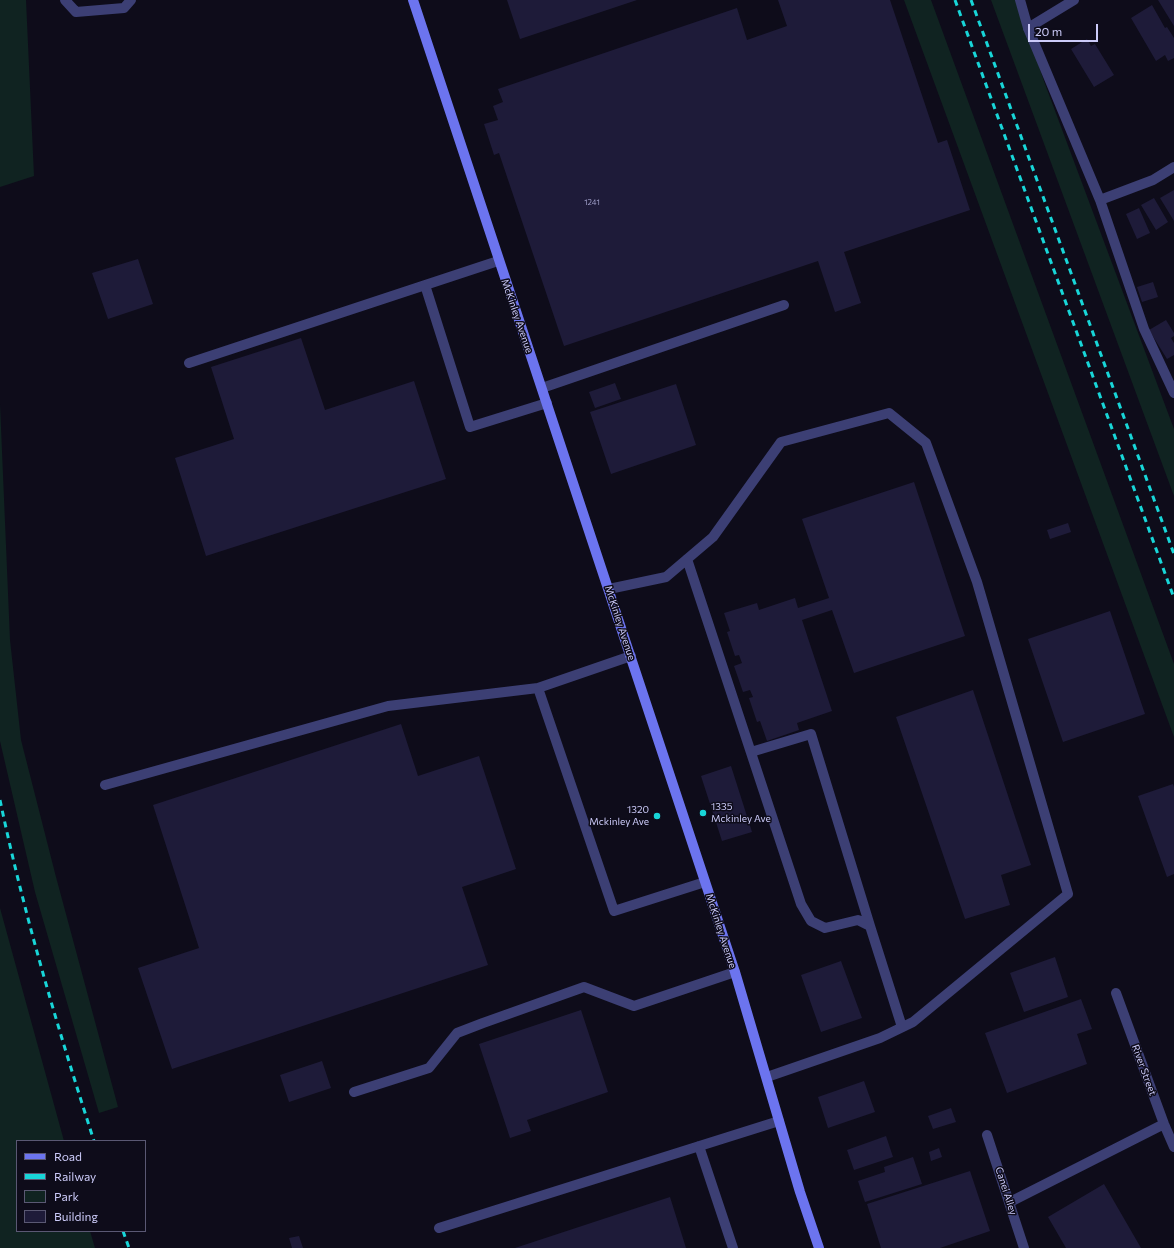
<!DOCTYPE html>
<html>
<head>
<meta charset="utf-8">
<style>
  body { margin:0 }
  #map { position:relative; width:1174px; height:1248px; overflow:hidden; background:#0e0c1a; font-family:Commissioner,sans-serif }
  canvas { display:block }
  .legend { position:absolute; left:16px; top:1140px; width:130px; height:92px; box-sizing:border-box; background:#0e0c1a; border:1px solid #5a5873; margin:0; padding:5px 7px; list-style:none; font-size:12px; color:#cccbf9 }
  .legend li { display:flex; align-items:center; gap:8px; height:20px }
  .legend b { width:20px; border:1px solid #5a5873 }
  .scale { position:absolute; left:1028px; top:24px; width:70px; height:18px; box-sizing:border-box; border:2px solid #cccbf9; border-top:0; padding-left:5px; font-size:12px; line-height:14px; white-space:nowrap; color:#cccbf9; -webkit-text-stroke:3px #0e0c1a; paint-order:stroke }
</style>
</head>
<body>
<div id="map">
<canvas width="1174" height="1248"></canvas>
<ul class="legend">
<li><b style="height:5px;background:#6c74ef"></b>Road</li>
<li><b style="height:5px;background:#18d6d8"></b>Railway</li>
<li><b style="height:11px;background:#102321"></b>Park</li>
<li><b style="height:11px;background:#1e1b39"></b>Building</li>
</ul>
<div class="scale">20 m</div>
</div>
<script>
const ctx = document.querySelector('canvas').getContext('2d');
ctx.lineJoin = 'round';
function paint(path, color) {
  ctx.fillStyle = color;
  ctx.fill(path, 'evenodd');
}
function strokePath(path, color, width, dash) {
  ctx.strokeStyle = color;
  ctx.lineWidth = width;
  ctx.lineCap = dash ? 'butt' : 'round';
  ctx.setLineDash(dash || []);
  ctx.stroke(path);
}
function drawText(font, color, halo, rows, align = 'center') {
  ctx.font = font + ' Commissioner,sans-serif';
  ctx.lineWidth = 3;
  ctx.setLineDash([]);
  ctx.textBaseline = 'middle';
  ctx.strokeStyle = halo;
  ctx.fillStyle = color;
  for (const [text, x, y, turn = 0] of rows) {
    ctx.save();
    ctx.translate(x, y);
    ctx.rotate((+turn || 0) * Math.PI / 180);
    ctx.textAlign = isNaN(turn) ? turn : align;
    if (halo) ctx.strokeText(text, 0, 0);
    ctx.fillText(text, 0, 0);
    ctx.restore();
  }
}
paint(new Path2D(`
  M 0,0 L 26,0 L 34,176 L 0,187 Z
  M 904,0 L 931,0 L 1174,664 L 1174,737 Z
  M 991,0 L 1016,0 L 1045,84 L 1174,429 L 1174,496 Z
  M 0,404 L 10,640 L 21,740 L 56,877 L 118,1107 L 99,1113 L 35,892 L 0,741 Z
  M 0,908 L 64,1141 L 17,1141 L 17,1231 L 90,1231 L 95,1248 L 0,1248 Z`), '#102321');
paint(new Path2D(`
  M 507,0 L 637,0 L 520,39 Z
  M 778,0 L 890,0 L 938,143 L 947,140 L 970,210 L 844,252 L 861,303 L 835,312 L 818,261 L 564,346 L 499,153 L 494,155 L 484,124 L 498,120 L 493,106 L 503,102 L 498,89 L 737,8 L 747,40 L 787,26 Z
  M 1158,0 L 1174,0 L 1174,26 Z
  M 1152,5 L 1165,28 L 1167,27 L 1174,38 L 1174,58 L 1168,61 L 1165,55 L 1156,61 L 1131,18 Z
  M 1087,39 L 1091,46 L 1095,44 L 1114,75 L 1094,87 L 1071,49 Z
  M 1174,190 L 1174,221 L 1160,198 Z
  M 1154,198 L 1168,222 L 1156,230 L 1141,205 Z
  M 1139,208 L 1150,233 L 1137,239 L 1126,214 Z
  M 138,259 L 153,304 L 108,319 L 92,273 Z
  M 1153,282 L 1158,297 L 1142,302 L 1137,287 Z
  M 1166,320 L 1174,333 L 1174,336 L 1171,338 L 1174,343 L 1174,355 L 1167,359 L 1149,330 Z
  M 301,338 L 325,410 L 414,381 L 446,479 L 206,556 L 175,458 L 234,439 L 211,367 Z
  M 615,383 L 621,399 L 595,408 L 589,392 Z
  M 676,384 L 696,445 L 611,474 L 590,412 Z
  M 914,482 L 965,636 L 854,673 L 832,610 L 802,620 L 832,711 L 797,723 L 799,730 L 767,741 L 760,721 L 757,722 L 749,698 L 753,697 L 750,690 L 743,692 L 734,666 L 742,663 L 739,655 L 735,656 L 727,632 L 730,631 L 724,613 L 757,603 L 759,610 L 795,598 L 798,608 L 829,598 L 802,519 Z
  M 1068,523 L 1071,532 L 1050,539 L 1047,530 Z
  M 1110,611 L 1145,714 L 1063,742 L 1028,639 Z
  M 973,690 L 1031,865 L 1001,875 L 1010,905 L 965,919 L 896,717 Z
  M 401,724 L 418,776 L 479,756 L 516,869 L 462,887 L 488,965 L 172,1069 L 138,968 L 199,948 L 153,805 Z
  M 731,766 L 752,832 L 722,841 L 701,776 Z
  M 1173,784 L 1174,787 L 1174,874 L 1167,877 L 1138,796 Z
  M 1055,957 L 1068,997 L 1024,1012 L 1010,973 Z
  M 841,961 L 862,1018 L 821,1032 L 801,975 Z
  M 1081,999 L 1092,1029 L 1077,1034 L 1087,1064 L 1007,1093 L 985,1033 Z
  M 581,1010 L 608,1092 L 527,1120 L 531,1131 L 510,1138 L 479,1044 Z
  M 322,1061 L 331,1088 L 289,1102 L 280,1075 Z
  M 864,1081 L 875,1112 L 828,1128 L 818,1097 Z
  M 951,1108 L 956,1122 L 933,1129 L 928,1116 Z
  M 886,1136 L 893,1157 L 854,1170 L 847,1150 Z
  M 939,1148 L 942,1157 L 931,1161 L 929,1152 Z
  M 913,1157 L 922,1184 L 865,1202 L 858,1181 L 885,1172 L 884,1167 Z
  M 970,1171 L 990,1231 L 940,1248 L 881,1248 L 867,1204 Z
  M 1104,1184 L 1141,1248 L 1066,1248 L 1048,1217 Z
  M 670,1197 L 686,1248 L 515,1248 Z
  M 299,1236 L 303,1248 L 292,1248 L 289,1238 Z`), '#1e1b39');
strokePath(new Path2D(`
  M 65,0 L 76,12 L 124,8 L 131,0
  M 1020,0 L 1028,28 L 1100,200 L 1144,329 L 1174,393
  M 1100,200 L 1153,180 L 1174,167
  M 425,285 L 470,427 L 547,403
  M 189,363 L 498,261
  M 542,388 L 784,305
  M 687,559 L 801,904 L 811,921 L 825,928 L 858,920 L 870,926 L 902,1027
  M 609,589 L 666,577 L 713,537 L 781,442 L 889,413 L 926,443 L 977,582 L 1068,894 L 913,1022 L 880,1038 L 767,1077
  M 631,656 L 538,688 L 614,911 L 705,882
  M 751,752 L 811,734 L 870,926
  M 105,785 L 388,706 L 538,688
  M 1116,993 L 1164,1124 L 1174,1147
  M 354,1092 L 429,1068 L 457,1033 L 483,1023 L 584,987 L 634,1006 L 735,972
  M 987,1135 L 1024,1248
  M 699,1146 L 733,1248
  M 1010,1202 L 1164,1124
  M 439,1228 L 779,1121`), '#3c3f74', 10);
strokePath(new Path2D(`
  M 1028,28 L 1074,0`), '#3c3f74', 10);
strokePath(new Path2D(`
  M 413,0 L 735,972 L 800,1192 L 819,1248`), '#6c74ef', 10);
strokePath(new Path2D(`
  M 955,0 L 1174,598
  M 971,0 L 1174,554
  M 0,800 C 24,915 58,1029 94,1141
  M 123,1231 L 129,1248`), '#18d6d8', 3, [6, 5]);
for (const [x, y, r, color] of [
  [703,813,4,"#18d6d8"],
  [657,816,4,"#18d6d8"]
]) {
  const dot = new Path2D();
  dot.arc(x, y, r, 0, 2 * Math.PI);
  ctx.fillStyle = color;
  ctx.fill(dot);
  strokePath(dot, '#0e0c1a', 1.5);
}
drawText('8px', '#a09fc9', null, [
  ["1241",592,202]
]);
drawText('10px', '#cccbf9', '#0e0c1a', [
  ["McKinley Avenue",517,316,71],
  ["McKinley Avenue",620,623,72],
  ["McKinley Avenue",721,931,72],
  ["River Street",1144,1070,70],
  ["Canei Alley",1006,1191,72]
]);
drawText('10px', '#cccbf9', '#0e0c1a', [
  ["1335",711,807],
  ["Mckinley Ave",711,819],
  ["1320",649,810,"right"],
  ["Mckinley Ave",649,822,"right"]
], 'left');
</script>
</body>
</html>
